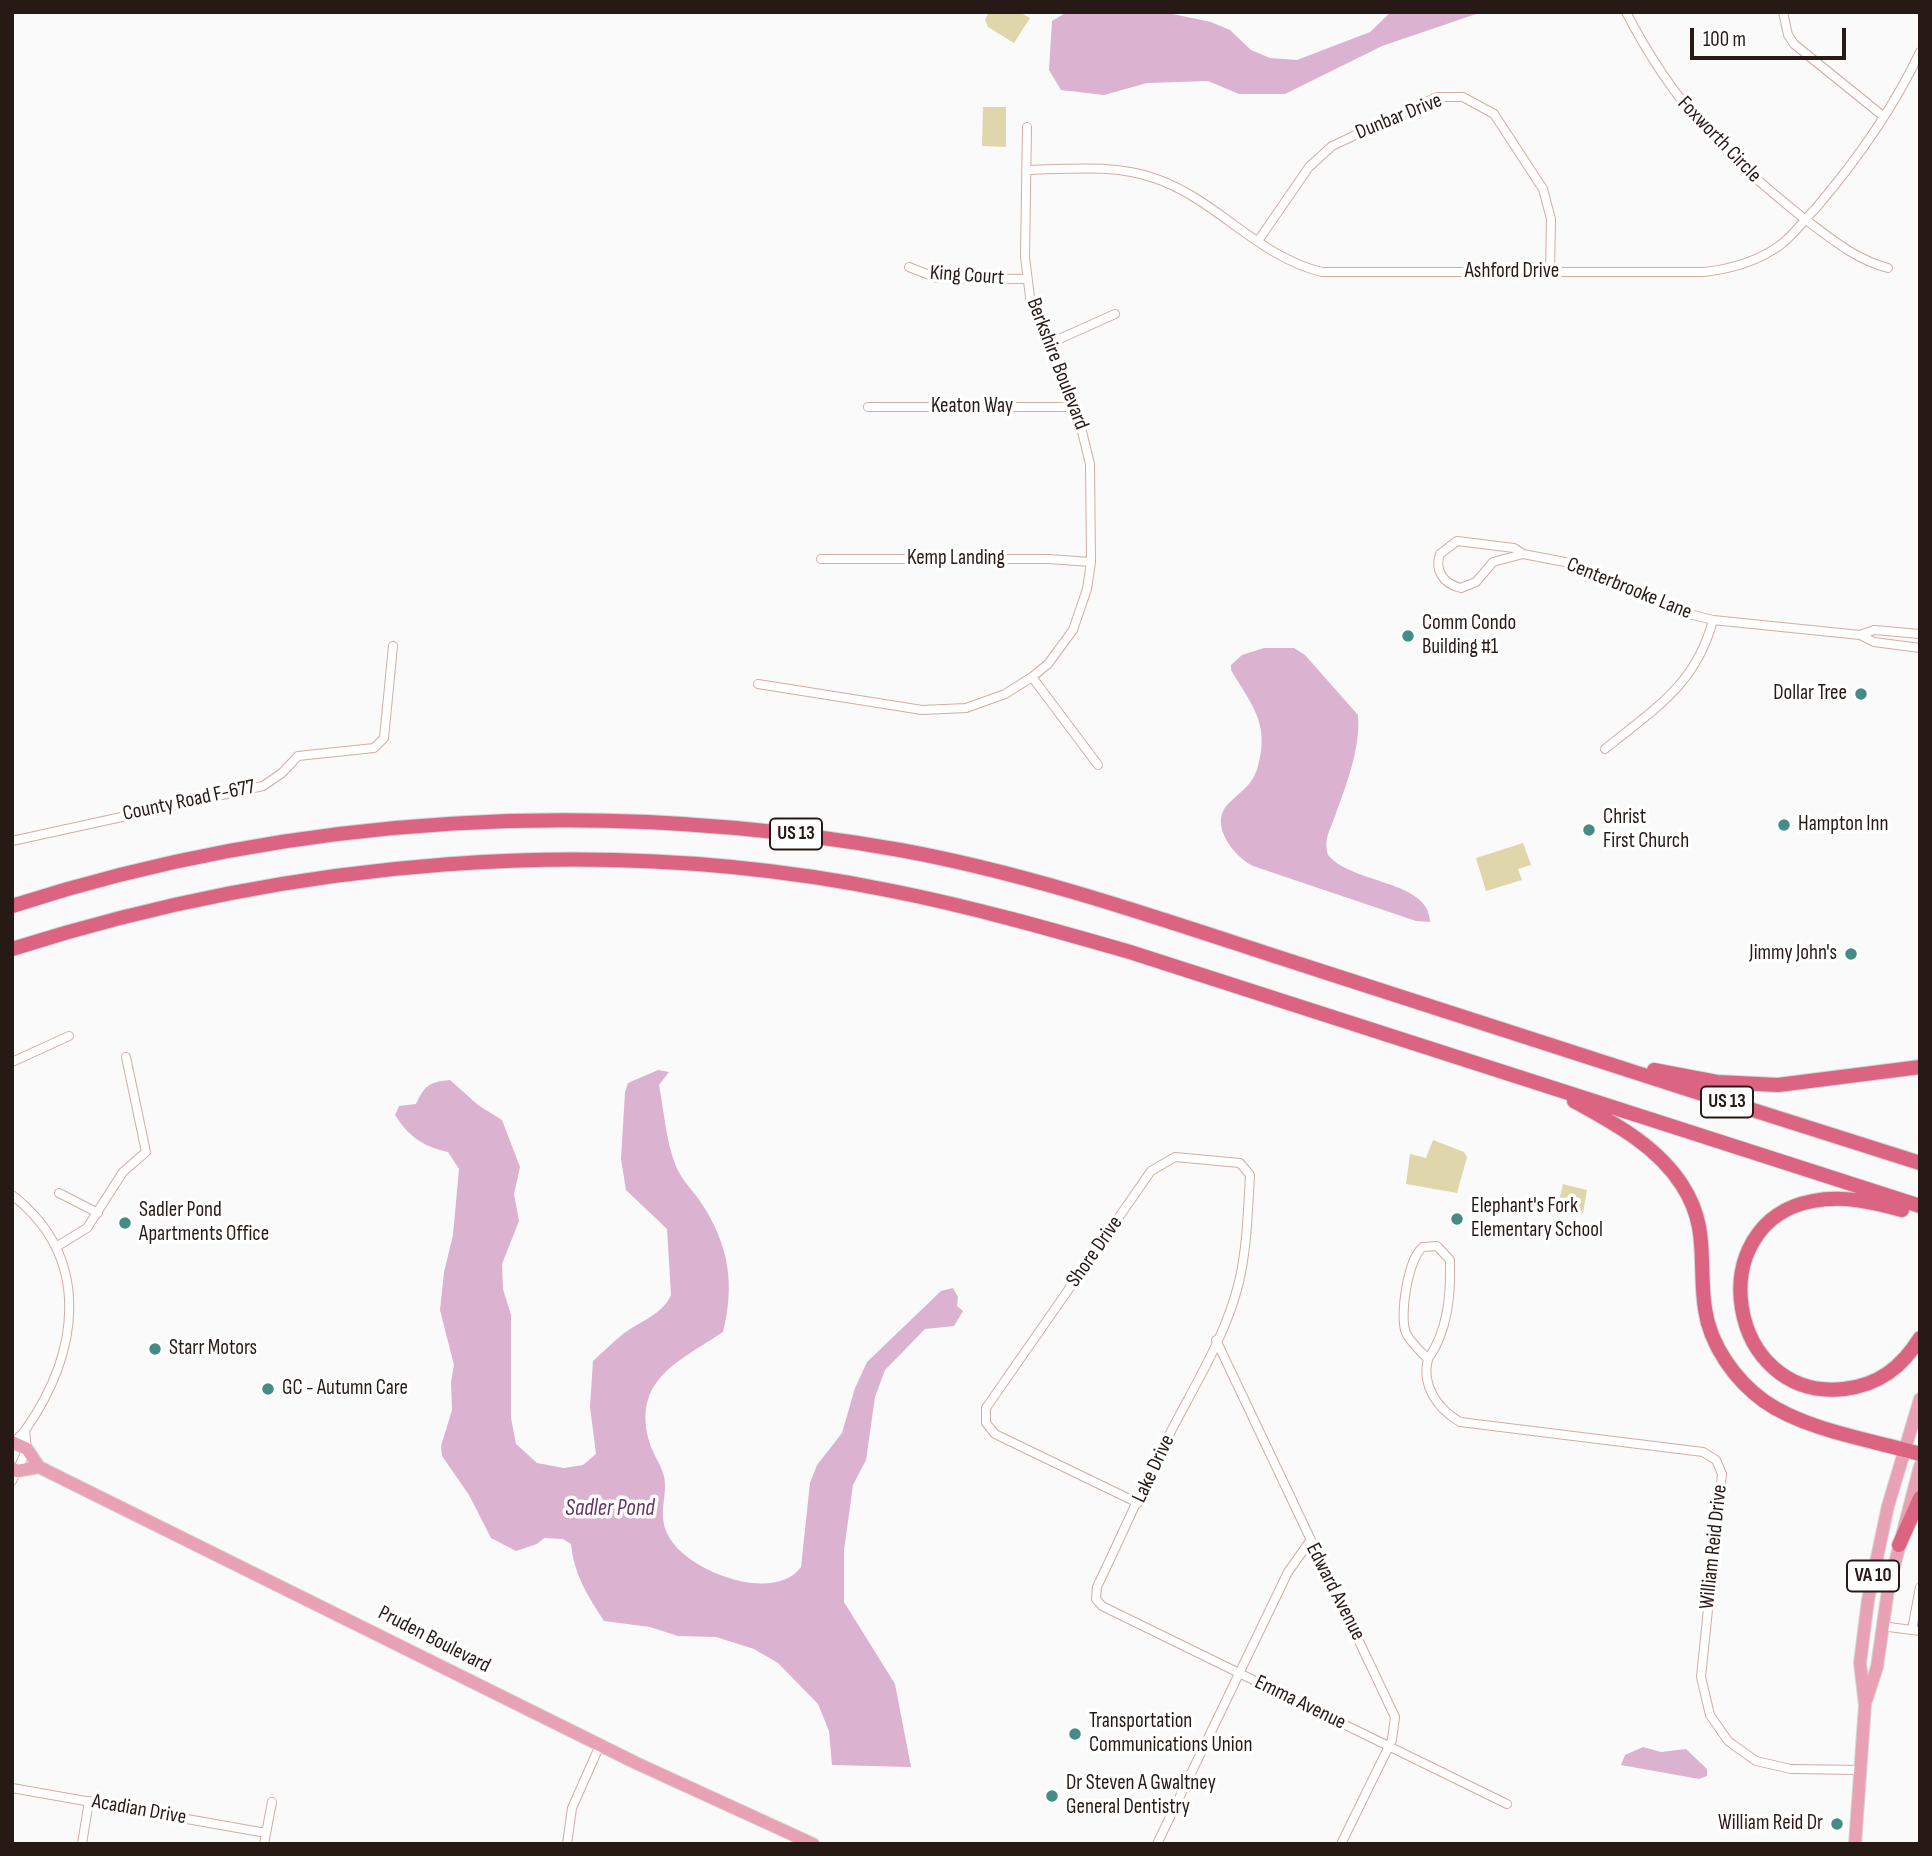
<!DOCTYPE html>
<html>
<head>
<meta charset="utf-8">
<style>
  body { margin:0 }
  #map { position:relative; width:1932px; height:1856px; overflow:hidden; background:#fafafa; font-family:"Sofia Sans Condensed",sans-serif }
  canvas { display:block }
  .frame { position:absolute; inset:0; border:14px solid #271a16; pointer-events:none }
  .scale { position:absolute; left:1690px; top:28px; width:156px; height:32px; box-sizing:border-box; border:4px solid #271a16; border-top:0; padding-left:9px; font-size:21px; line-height:24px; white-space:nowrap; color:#271a16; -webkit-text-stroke:5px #fff; paint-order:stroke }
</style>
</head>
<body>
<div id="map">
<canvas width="1932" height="1856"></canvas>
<div class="frame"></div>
<div class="scale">100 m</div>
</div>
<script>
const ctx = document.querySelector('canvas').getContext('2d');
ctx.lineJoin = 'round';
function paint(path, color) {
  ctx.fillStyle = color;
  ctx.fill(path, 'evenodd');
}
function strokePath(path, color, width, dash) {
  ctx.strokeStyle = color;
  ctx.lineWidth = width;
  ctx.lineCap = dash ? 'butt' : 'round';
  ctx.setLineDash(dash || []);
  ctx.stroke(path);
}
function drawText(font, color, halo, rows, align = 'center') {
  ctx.font = font + ' "Sofia Sans Condensed",sans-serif';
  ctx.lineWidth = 7;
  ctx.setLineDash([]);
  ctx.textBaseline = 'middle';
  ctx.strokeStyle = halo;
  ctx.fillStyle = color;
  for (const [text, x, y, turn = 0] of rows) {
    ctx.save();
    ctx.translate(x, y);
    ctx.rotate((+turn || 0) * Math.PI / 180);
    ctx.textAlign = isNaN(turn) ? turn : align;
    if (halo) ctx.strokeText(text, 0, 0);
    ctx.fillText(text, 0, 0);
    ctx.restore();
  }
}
paint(new Path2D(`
  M 989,12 L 1019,12 L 1030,18 L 1014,43 L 988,27 L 985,20 Z
  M 983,107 L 1006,107 L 1006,147 L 982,146 Z
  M 1523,843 L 1531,865 L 1518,869 L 1522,880 L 1486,891 L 1476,858 Z
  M 1433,1140 L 1464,1152 L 1467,1157 L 1457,1193 L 1406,1184 L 1410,1154 L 1426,1158 Z
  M 1563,1184 L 1587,1190 L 1583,1213 L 1569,1215 L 1557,1209 Z`), '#dfd6ab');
paint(new Path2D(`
  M 1067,12 L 1163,12 L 1211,22 L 1230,30 L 1251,50 L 1270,58 L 1297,60 L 1370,32 L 1391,12 L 1482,12 L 1382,46 L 1285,94 L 1239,94 L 1208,81 L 1147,83 L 1104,95 L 1061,90 L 1049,70 L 1052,21 Z
  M 1264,648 L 1294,648 L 1305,655 L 1358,715 C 1361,745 1347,784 1336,813 C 1331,829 1323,838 1328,855 C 1351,884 1430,880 1430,922 L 1416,921 L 1253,866 C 1235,857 1208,825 1228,804 C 1241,791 1253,785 1258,766 C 1270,723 1251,704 1231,670 L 1231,665 L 1242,655 Z
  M 658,1070 L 669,1072 L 659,1085 C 664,1111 666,1140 675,1164 C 681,1180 693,1190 702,1204 C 729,1246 735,1284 723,1332 C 678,1362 631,1380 650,1444 C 653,1454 660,1463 663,1473 C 670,1493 656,1512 668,1535 C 686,1572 775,1604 801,1567 L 810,1483 L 817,1465 L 842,1433 L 855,1388 L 867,1362 L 941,1291 L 953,1288 L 958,1297 L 957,1306 L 963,1311 L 954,1326 L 925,1329 L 885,1370 L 875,1397 L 866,1460 L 853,1485 L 844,1550 L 844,1602 L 895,1684 L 911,1767 L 832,1765 L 829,1731 L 818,1704 L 778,1663 L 754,1649 L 716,1637 L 678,1636 L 650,1627 L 604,1621 C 588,1596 574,1575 571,1544 L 563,1539 L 544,1538 L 537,1544 L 516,1551 L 491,1538 L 469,1495 L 442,1456 L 441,1446 L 452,1410 L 451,1382 L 454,1365 L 440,1310 L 444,1272 L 453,1235 L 459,1169 L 448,1152 C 424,1147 408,1136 395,1115 L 399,1106 L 416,1104 C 425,1085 429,1082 450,1080 L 478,1105 L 502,1120 L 520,1167 L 514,1194 L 519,1221 L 502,1264 L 503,1289 L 511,1315 L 511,1418 L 516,1444 L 537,1463 L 564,1468 L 583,1465 L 596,1454 L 590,1407 L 593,1361 C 603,1352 613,1342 623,1334 C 640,1321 662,1315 671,1295 L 667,1229 L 626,1190 L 621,1159 L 625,1092 L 628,1083 Z
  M 1643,1747 L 1661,1752 L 1686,1749 L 1707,1769 L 1707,1776 L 1699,1779 L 1621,1765 L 1625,1755 Z`), '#dcb2d1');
const minor = new Path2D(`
  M 1626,12 C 1674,105 1725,156 1806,220 C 1833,240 1855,259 1888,268
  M 1783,12 L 1788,35 L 1794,44 L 1883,116
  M 1026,170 C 1068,169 1115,164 1154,178 C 1215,198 1258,257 1322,272 L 1704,272 C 1731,269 1756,262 1779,246 C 1793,236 1804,220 1816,208 C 1856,161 1893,109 1920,52
  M 1258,241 L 1309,167 L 1332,146 L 1437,97 L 1463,97 L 1494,114 L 1543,189 L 1551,219 L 1550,272
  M 909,267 L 937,278 L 1027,279
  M 1046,345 L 1115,314
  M 868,407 L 1076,407
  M 1523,554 L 1493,562 L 1476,582 L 1461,588 C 1444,584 1434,571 1440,554 L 1457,541 L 1514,548 L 1523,554 L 1565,562 L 1685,613 L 1713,620 L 1860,635 L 1874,642 L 1920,648
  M 821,559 L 1048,559 L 1091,562
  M 1860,635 L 1874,630 L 1920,634
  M 1032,677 L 1098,765
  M 758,684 L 922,710 L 966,708 L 1005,694 L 1032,677 L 1048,664 L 1073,630 L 1087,589 L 1091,562 L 1090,464 L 1076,407 L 1031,305 L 1025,257 L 1027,127
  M 1605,749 C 1654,709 1696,685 1713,620
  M 12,841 L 263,786 L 282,773 L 298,756 L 374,748 L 384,738 L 393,646
  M 12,1062 L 69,1036
  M 59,1193 L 98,1213
  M 12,1195 C 93,1258 79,1353 26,1429 C 22,1435 16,1439 12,1445
  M 1437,1246 L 1450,1260 C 1451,1294 1448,1331 1428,1359 C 1420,1351 1411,1343 1406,1333 C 1399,1316 1408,1258 1423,1247 Z
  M 56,1247 L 87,1228 L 123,1172 L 146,1152 L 126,1057
  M 1216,1340 L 1395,1717 L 1392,1740 L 1341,1844
  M 1428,1359 C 1421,1386 1438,1409 1460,1422 L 1703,1452 L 1716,1460 L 1722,1474 L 1701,1677 L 1710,1715 L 1728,1741 L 1756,1761 L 1791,1769 L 1861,1770
  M 12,1481 L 27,1449 L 25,1431
  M 1138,1503 L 995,1434 L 986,1423 L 986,1408 L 1151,1171 L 1175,1157 L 1240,1163 L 1250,1175 C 1248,1210 1247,1248 1239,1282 C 1226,1336 1193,1388 1168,1437 C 1143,1486 1121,1537 1097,1587 L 1096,1599 L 1102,1606 L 1507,1804
  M 1881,1626 L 1920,1631
  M 1912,1630 L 1920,1587
  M 12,1788 L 266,1833
  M 82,1844 L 89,1801
  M 264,1844 L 272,1802
  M 567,1844 L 572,1808 L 600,1745
  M 1157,1844 L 1288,1572 L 1310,1541`);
const primary = new Path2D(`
  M 12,1442 L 27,1449 L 39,1467 L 636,1763 L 813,1844
  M 12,1468 L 17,1471 L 39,1467
  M 1866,1701 L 1877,1667 L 1888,1590 L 1920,1466
  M 1855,1844 L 1865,1705 L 1860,1663 L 1868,1600 L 1888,1506 L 1920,1399`);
const motorway = new Path2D(`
  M 12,906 C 299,813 604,798 900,850 C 1043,876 1180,926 1318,970 C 1518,1035 1719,1100 1920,1163
  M 12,949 C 292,860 598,832 887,890 C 969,906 1050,929 1130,952 L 1920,1206
  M 1654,1070 L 1717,1082 L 1778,1085 L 1920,1067
  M 1574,1101 C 1614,1123 1657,1146 1682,1185 C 1710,1228 1698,1263 1705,1309 C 1710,1345 1735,1380 1764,1401 C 1805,1430 1871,1440 1920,1454
  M 1902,1210 C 1873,1202 1843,1195 1813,1201 C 1699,1222 1727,1402 1844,1389 C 1879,1385 1902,1367 1920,1338
  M 1899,1545 L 1920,1498`);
strokePath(minor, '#d2ada3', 10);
strokePath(primary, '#d8d6d5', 14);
strokePath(motorway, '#d8d6d5', 16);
strokePath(minor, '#fff', 8);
strokePath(primary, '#e9a2b5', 12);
strokePath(motorway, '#db6483', 14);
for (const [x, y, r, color] of [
  [1408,636,7,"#458c87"],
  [1861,694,7,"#458c87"],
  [1784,825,7,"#458c87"],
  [1589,830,7,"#458c87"],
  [1851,954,7,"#458c87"],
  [1457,1219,7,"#458c87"],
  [125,1223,7,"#458c87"],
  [155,1349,7,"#458c87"],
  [268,1389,7,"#458c87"],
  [1075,1734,7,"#458c87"],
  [1052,1796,7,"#458c87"],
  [1837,1824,7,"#458c87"]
]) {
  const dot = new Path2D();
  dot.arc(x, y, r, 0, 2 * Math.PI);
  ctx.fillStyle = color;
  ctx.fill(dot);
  strokePath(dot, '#fff', 2.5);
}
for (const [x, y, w] of [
  [796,834,52],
  [1727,1102,52],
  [1873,1576,52]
]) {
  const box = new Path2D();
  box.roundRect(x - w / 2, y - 15.5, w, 31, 5);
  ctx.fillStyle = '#fff';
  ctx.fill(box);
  strokePath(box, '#271a16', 2);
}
drawText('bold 19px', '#271a16', null, [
  ["US 13",796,834],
  ["US 13",1727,1102],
  ["VA 10",1873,1576]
]);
drawText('21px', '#271a16', '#fff', [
  ["Dunbar Drive",1399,117,-22],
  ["Foxworth Circle",1719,140,46],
  ["Ashford Drive",1512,272],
  ["King Court",967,276,4],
  ["Berkshire Boulevard",1057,364,69],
  ["Keaton Way",972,407],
  ["Kemp Landing",956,559],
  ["Centerbrooke Lane",1629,589,22],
  ["County Road F-677",189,801,-12],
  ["Shore Drive",1095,1252,-55],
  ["Lake Drive",1154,1469,-65],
  ["William Reid Drive",1714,1547,-84],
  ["Edward Avenue",1335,1592,63],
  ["Pruden Boulevard",434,1640,27],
  ["Emma Avenue",1300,1703,26],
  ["Acadian Drive",139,1810,10]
]);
drawText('21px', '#271a16', '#fff', [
  ["Comm Condo",1422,624],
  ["Building #1",1422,648],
  ["Dollar Tree",1847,694,"right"],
  ["Christ",1603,818],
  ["First Church",1603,842],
  ["Hampton Inn",1798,825],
  ["Jimmy John's",1837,954,"right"],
  ["Elephant's Fork",1471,1207],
  ["Elementary School",1471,1231],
  ["Sadler Pond",139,1211],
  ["Apartments Office",139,1235],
  ["Starr Motors",169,1349],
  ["GC - Autumn Care",282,1389],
  ["Transportation",1089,1722],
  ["Communications Union",1089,1746],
  ["Dr Steven A Gwaltney",1066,1784],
  ["General Dentistry",1066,1808],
  ["William Reid Dr",1823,1824,"right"]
], 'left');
drawText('italic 23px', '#69355f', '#fff', [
  ["Sadler Pond",610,1509]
]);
</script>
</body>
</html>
